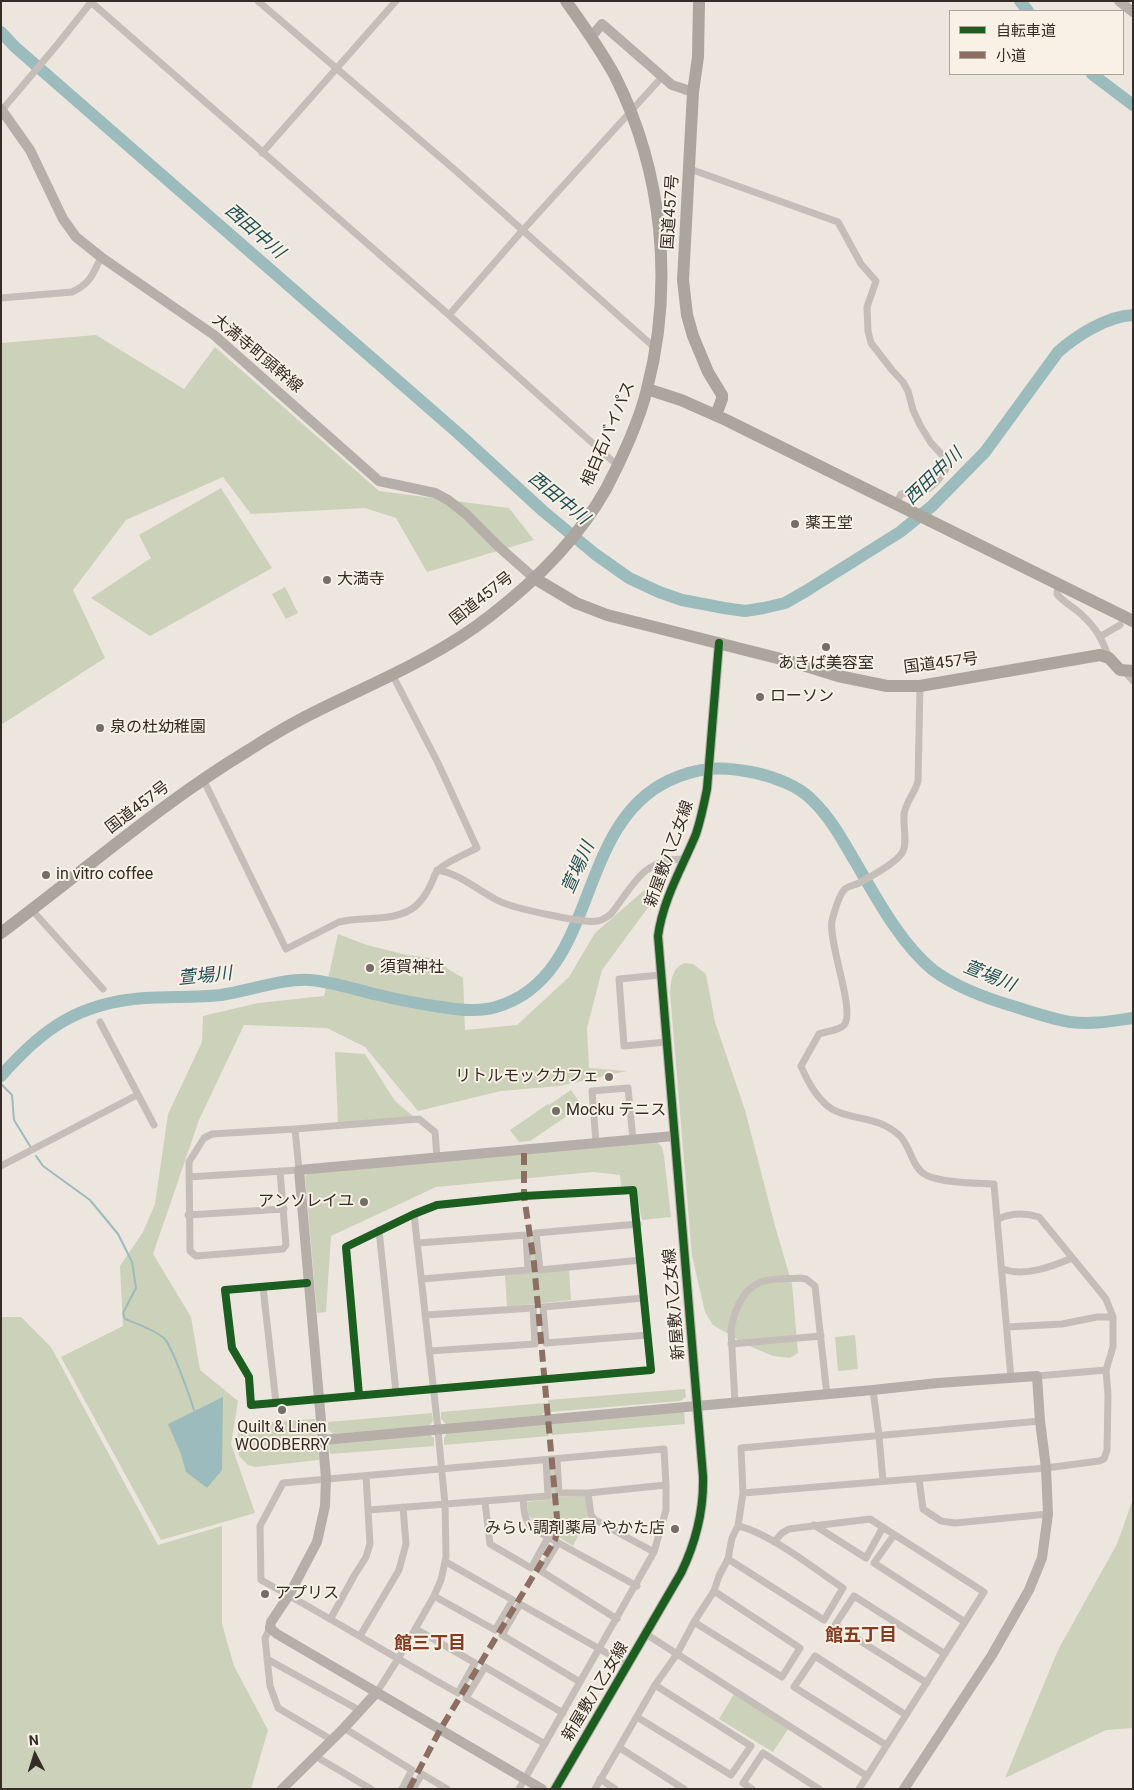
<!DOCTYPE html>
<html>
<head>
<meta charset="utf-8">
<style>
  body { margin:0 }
  #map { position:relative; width:1134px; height:1790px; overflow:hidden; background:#ece6df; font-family:Roboto,"Noto Sans JP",sans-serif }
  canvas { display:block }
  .frame { position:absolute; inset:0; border:2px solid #352c27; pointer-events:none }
  .legend { position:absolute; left:949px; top:10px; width:175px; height:65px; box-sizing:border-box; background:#f9f1e6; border:1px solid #aba29a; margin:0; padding:6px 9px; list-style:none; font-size:15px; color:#352c27 }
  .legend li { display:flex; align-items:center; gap:10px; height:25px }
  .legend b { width:25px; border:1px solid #aba29a }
  .north { position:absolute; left:10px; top:1730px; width:50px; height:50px; -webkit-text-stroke:4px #f9f1e6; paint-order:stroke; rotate:355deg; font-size:14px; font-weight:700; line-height:20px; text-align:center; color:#352c27 }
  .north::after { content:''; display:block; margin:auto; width:18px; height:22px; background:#352c27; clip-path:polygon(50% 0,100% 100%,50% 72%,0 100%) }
</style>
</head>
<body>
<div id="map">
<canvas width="1134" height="1790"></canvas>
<div class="frame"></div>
<ul class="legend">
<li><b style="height:6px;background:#1b5e20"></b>自転車道</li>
<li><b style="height:6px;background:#8d6e63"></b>小道</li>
</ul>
<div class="north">N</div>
</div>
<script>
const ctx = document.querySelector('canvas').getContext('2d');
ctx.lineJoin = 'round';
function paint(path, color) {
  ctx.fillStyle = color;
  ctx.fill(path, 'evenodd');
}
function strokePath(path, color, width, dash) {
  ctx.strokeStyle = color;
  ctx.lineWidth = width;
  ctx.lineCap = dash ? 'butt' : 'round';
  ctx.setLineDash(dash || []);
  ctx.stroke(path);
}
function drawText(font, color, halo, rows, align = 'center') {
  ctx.font = font + ' Roboto,"Noto Sans JP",sans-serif';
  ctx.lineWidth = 4;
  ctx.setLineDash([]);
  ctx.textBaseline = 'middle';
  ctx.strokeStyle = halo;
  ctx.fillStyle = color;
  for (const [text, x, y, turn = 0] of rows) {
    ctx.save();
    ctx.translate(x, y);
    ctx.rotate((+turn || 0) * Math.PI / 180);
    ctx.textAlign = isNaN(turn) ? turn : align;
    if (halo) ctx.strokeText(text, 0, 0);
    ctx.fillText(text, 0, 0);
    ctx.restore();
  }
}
paint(new Path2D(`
  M 96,335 L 184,389 L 215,347 L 379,491 L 509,508 L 534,540 L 427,572 L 396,518 L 365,508 L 251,514 L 223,477 L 126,520 L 73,590 L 105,658 L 1,725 L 1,343 Z
  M 221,488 L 272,568 L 150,636 L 91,598 L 151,558 L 139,535 Z
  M 285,587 L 298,613 L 286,619 L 272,594 Z
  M 657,879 L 655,898 L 602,970 L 587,1028 L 589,1068 L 627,1071 L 559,1086 L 501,1091 L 418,1111 L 365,1047 L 327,1028 L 244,1025 L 199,1120 L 153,1254 L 191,1317 L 200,1370 L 238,1401 L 231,1444 L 255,1513 L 161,1540 L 61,1357 L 123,1326 L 120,1266 L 143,1232 L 155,1204 L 168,1114 L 202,1042 L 203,1016 L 258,1003 L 324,996 L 338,934 L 367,945 L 407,955 L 438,959 L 448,969 L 463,978 L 465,1030 L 517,1025 L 569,977 L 595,933 Z
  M 685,963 L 693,964 L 706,974 L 715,1022 L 745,1110 L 775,1226 L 792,1284 L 798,1353 L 790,1358 L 773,1356 L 745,1344 L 713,1325 L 705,1312 L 692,1256 L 670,992 C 671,981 672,967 685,963 Z
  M 335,1052 L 365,1054 L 395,1101 L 414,1117 L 338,1123 Z
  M 571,1090 L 582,1106 L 530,1141 L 519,1142 L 510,1130 L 548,1104 L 549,1105 Z
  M 657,1142 L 662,1147 L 664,1156 L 671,1217 L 642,1220 L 635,1186 L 621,1186 L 620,1175 L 593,1172 L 436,1187 L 331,1236 L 326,1312 L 317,1313 L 305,1176 L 312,1171 Z
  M 527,1231 L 534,1231 L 537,1272 L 569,1269 L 571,1300 L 507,1307 L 505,1275 L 531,1273 Z
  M 1,1317 L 21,1317 L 51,1347 L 158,1545 L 222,1526 L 222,1624 L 234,1666 L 268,1730 L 251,1789 L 1,1789 Z
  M 855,1335 L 858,1369 L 838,1371 L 835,1337 Z
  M 685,1389 L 686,1397 L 680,1401 L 549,1412 L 548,1400 Z
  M 545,1403 L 545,1411 L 542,1415 L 446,1424 L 441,1419 L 441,1412 Z
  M 684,1411 L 685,1424 L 552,1435 L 551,1425 L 554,1422 Z
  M 432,1413 L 433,1421 L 429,1426 L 333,1434 L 328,1429 L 328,1422 Z
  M 315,1419 L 319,1460 L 255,1467 L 248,1465 L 239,1456 L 238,1432 L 246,1424 Z
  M 544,1424 L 548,1428 L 549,1436 L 444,1445 L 444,1438 L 447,1433 Z
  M 429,1434 L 434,1438 L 434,1446 L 330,1454 L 329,1446 L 333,1441 Z
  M 555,1466 L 558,1497 L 586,1496 L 588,1516 L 573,1546 L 533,1521 L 528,1514 L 527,1502 L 551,1499 L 549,1467 Z
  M 1133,1499 L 1133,1728 L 1106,1730 L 1005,1778 L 1058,1650 L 1117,1544 Z
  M 734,1694 L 788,1729 L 773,1752 L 719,1719 Z`), '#ccd1b9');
paint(new Path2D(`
  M 223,1397 L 222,1470 L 207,1488 L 186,1472 L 181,1454 L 168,1424 Z`), '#9cbbbd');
strokePath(new Path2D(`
  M 1,1084 L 12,1095 L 14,1120 L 30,1146
  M 36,1156 L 43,1166 L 90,1200 L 118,1234 L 132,1262 L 136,1288 L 123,1313 L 125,1319 C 138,1324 153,1329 164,1338 C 172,1346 190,1397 194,1410`), '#9cbbbd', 2);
strokePath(new Path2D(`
  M 1020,1 L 1028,11
  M 1,32 L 15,47 L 459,434 L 543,511 L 595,554 L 629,578 L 659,592 L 682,600 L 724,608 L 745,611 L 764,608 L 785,603 L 806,591 L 900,532 L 932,506 L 985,452 L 1058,352 C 1076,336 1107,316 1133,315
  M 1092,74 L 1133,105
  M 1,1076 C 43,1028 79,1003 144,998 C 169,996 195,998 221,995 C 248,991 285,978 310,980 C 334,982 356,990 379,995 C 399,1000 420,1004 441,1007 C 458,1010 479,1012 496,1007 C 600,977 573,827 668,781 C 700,766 722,766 756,773 C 774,777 799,786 812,800 C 831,818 843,841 856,863 C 877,899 901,944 933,970 C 957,988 988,999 1016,1007 C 1034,1013 1052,1019 1070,1022 C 1091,1025 1112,1021 1133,1018`), '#9cbbbd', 12);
strokePath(new Path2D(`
  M 258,1 L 455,170 L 655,348
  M 91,2 L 449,315 L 617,465
  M 2,110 L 57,45 L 92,1
  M 262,153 L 396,1
  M 690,169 L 838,222 L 861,264 L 876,281 L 867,307 L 868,331 L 871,343 L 892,370 L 903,382 L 908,391 L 913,410 L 920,425 L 931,443 L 946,459 L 948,466 C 943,475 933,488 922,492 C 916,495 908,492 901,494 L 896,504
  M 1,298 L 72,292 C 90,284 93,274 101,257
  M 449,315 L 522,231 L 662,77
  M 1058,585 L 1057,594 C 1064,603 1074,607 1082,615 C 1097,629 1102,639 1109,658
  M 1101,636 L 1120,625
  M 1124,671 L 1133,681
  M 920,686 L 918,781 C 915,794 904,803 904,816 C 903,827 908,844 902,853 C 895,864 870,877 859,883 C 855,885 848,886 845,889 C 839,895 834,913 832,921 C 828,943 856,1012 844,1025 C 839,1031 826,1031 819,1034 L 801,1066 C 808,1083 821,1106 838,1112 C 861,1121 878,1117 899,1135 C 911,1146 911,1167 926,1175 C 940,1183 977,1183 994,1184 L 1011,1378
  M 203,779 L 286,949 L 339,922 C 361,916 386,922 408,911 C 419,906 427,893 432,882 C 433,879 435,874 437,871 C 442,864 469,852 477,848 L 438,763 L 392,674
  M 437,870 C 459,873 480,892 499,901 C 512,908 585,924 598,921 C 603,920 607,917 611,914 C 634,885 642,859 684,859
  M 32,910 L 103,989
  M 660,975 L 619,979 L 624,1046 L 666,1042
  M 100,1022 L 154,1125
  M 596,1143 L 592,1091 L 628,1088 L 633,1140
  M 1,1166 L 137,1095
  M 280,1171 L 286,1245 L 283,1249 L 196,1256 L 190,1251 L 189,1162 L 204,1138 L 212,1134 L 295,1129 L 419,1119 L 435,1132 L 437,1158
  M 189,1177 L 299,1170 L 295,1129
  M 188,1215 L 284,1209
  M 638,1224 L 536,1233 L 540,1270 L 641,1260
  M 379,1230 L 396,1392
  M 418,1243 L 526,1235 L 528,1270 L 422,1279
  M 1002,1269 C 1025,1277 1051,1267 1072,1258
  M 307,1283 L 225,1290 L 232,1348 L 249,1377 L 251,1405 L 651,1370 L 633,1190 L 524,1196 L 437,1205 L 414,1214 L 346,1247 L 359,1395
  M 263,1287 L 276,1403
  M 644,1298 L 543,1307 L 546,1343 L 648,1335
  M 426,1315 L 533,1308 L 535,1344 L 429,1351
  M 1007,1327 L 1062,1324 L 1097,1317 L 1113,1317
  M 731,1344 L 821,1336
  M 1037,1376 L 1106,1370
  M 873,1390 L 879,1436 L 883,1481
  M 735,1403 L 731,1331 C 733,1313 742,1289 761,1282 C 772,1278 788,1279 800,1278 L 806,1279 L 815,1286 L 827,1395
  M 557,1459 L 559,1493 L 588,1493 L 666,1485
  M 919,1479 L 923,1509 L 941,1521 L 955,1523 L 1048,1514
  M 588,1493 L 591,1515 L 595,1520 L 654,1552
  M 743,1493 L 1046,1468 L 1099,1461 L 1104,1459 L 1107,1450 L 1108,1395 L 1106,1370 L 1113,1347 L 1113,1317 L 1106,1299 L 1102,1294 L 1039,1217 C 1026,1213 1011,1213 998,1219
  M 523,1498 C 524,1510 524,1521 533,1529 L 637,1586
  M 485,1502 L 490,1544 L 531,1568 L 549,1536
  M 369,1510 L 548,1496 L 546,1460
  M 814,1525 L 866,1558 L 883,1527
  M 894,1535 L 874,1563 L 965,1622
  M 774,1542 L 782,1533 L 789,1529 L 870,1519 L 984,1592 L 859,1789
  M 558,1543 L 541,1571 L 617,1619
  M 728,1559 L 824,1620 L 843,1588 C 816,1570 768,1532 738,1526
  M 434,1596 L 495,1630 L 513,1600 L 446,1562
  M 331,1618 L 354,1576 L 366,1557 L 370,1544 L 366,1476
  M 694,1622 L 782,1677 L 800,1648 L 714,1591
  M 270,1628 L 265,1638 L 270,1686 L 278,1708 L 332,1740
  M 416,1629 L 475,1663 L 458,1693 C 392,1656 327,1616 261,1580 L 260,1526 L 283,1483 L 664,1449 L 666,1485 L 666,1510 L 654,1552 L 519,1789
  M 646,1634 L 867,1776
  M 360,1636 L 399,1570 L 406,1544 L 403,1507
  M 267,1659 L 359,1710
  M 580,1682 L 502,1635 L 520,1604 L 628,1665
  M 927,1683 L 835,1625 L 854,1596 L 945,1654
  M 377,1692 L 398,1659 L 434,1596 L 441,1580 L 446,1557 L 445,1504 L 437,1420 L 414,1214
  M 637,1717 L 731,1775 L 751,1746 L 655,1685
  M 344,1728 L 412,1770 L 402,1789
  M 545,1744 L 466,1698 L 485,1667 L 563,1713
  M 886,1745 L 794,1687 L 815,1656 L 906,1715
  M 620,1748 L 684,1789
  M 315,1756 L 371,1789
  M 600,1779 L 615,1789
  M 413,1789 L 422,1774 L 447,1789
  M 595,1789 L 655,1685 L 677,1654 L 694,1622 L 714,1591 L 719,1576 L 728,1559 L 732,1538 L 738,1526 L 743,1493 L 741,1448 L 1040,1421
  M 752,1789 L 743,1783 L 763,1753 L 819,1789`), '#c5beb8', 7);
strokePath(new Path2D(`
  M 1119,1 L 1133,12
  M 591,37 L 602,24 L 672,85 L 693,92
  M 1,109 L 30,150 L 63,219 L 76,237 L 101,257 L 214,335 L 379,481 L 435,493 L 448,500 L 466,514 L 499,547 L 534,578
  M 323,1440 L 873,1390 L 938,1383 L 1037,1376 L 1040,1421 L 1046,1468 L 1048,1514 L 1042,1558 L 1029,1590 L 992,1655 L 904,1789
  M 282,1789 L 344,1728 L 377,1692
  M 542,1789 L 277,1634 L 270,1628 L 271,1622 L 289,1595 L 317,1542 L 325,1506 L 326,1478 L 299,1170 L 674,1136
  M 555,1789 L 681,1573 C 696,1542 704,1511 703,1476 L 658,936 C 663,899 682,868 696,834 C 701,819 704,804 707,789 L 719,643`), '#b5aea9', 10);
strokePath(new Path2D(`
  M 699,1 L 698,57 L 693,92 L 683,280 L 687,315 L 693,336 L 708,372 L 722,395 L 722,399 L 716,415
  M 647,389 L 681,400 L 724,419 L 1133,621
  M 534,578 L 576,603 L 607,615 L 793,662 L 838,676 L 887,686 L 920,686 L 1100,655 L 1109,658 L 1120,670 L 1133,671
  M 1,933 C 83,872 161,803 249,750 C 272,735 296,721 321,709 C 378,681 439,656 490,616 C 534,582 578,539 606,489 C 621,461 640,419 647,389 C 674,285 663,172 615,76 C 601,50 583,25 566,1`), '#aba59e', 12);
strokePath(new Path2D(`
  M 409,1789 L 440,1730 L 555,1540 L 558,1529 L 534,1263 L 524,1196 L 524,1150`), '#8d6e63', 6, [12, 6]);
strokePath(new Path2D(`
  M 307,1283 L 225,1290 L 232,1348 L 249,1377 L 251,1405 L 651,1370 L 633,1190 L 524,1196 L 437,1205 L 414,1214 L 346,1247 L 359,1395
  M 555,1789 L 681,1573 C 696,1542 704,1511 703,1476 L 658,936 C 663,899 682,868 696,834 C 701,819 704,804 707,789 L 719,643`), '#1b5e20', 8);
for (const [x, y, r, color] of [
  [795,524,5,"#756d67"],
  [327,580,5,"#756d67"],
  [826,647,5,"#756d67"],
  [760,697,5,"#756d67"],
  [100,728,5,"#756d67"],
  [46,875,5,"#756d67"],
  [370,968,5,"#756d67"],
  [609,1077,5,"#756d67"],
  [556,1111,5,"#756d67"],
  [364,1202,5,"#756d67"],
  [282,1410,5,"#756d67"],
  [675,1529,5,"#756d67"],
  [265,1594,5,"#756d67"]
]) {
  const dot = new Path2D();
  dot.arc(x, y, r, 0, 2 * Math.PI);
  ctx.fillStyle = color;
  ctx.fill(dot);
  strokePath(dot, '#f9f1e6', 2);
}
drawText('16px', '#352c27', '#f9f1e6', [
  ["国道457号",671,212,-86],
  ["大満寺町頭幹線",257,354,40],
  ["根白石バイパス",609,434,-67],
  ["国道457号",482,599,-38],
  ["国道457号",941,664,-7],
  ["国道457号",138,808,-37],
  ["新屋敷八乙女線",670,854,-70],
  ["新屋敷八乙女線",675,1304,-95],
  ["新屋敷八乙女線",596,1692,-59]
]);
drawText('16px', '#352c27', '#f9f1e6', [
  ["薬王堂",805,524],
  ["大満寺",337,580],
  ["あきば美容室",826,664,"center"],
  ["ローソン",770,697],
  ["泉の杜幼稚園",110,728],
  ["in vitro coffee",56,875],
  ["須賀神社",380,968],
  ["リトルモックカフェ",599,1077,"right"],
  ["Mocku テニス",566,1111],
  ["アンソレイユ",354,1202,"right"],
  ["Quilt & Linen",282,1428,"center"],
  ["WOODBERRY",282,1446,"center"],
  ["みらい調剤薬局 やかた店",665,1529,"right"],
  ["アプリス",275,1594]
], 'left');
drawText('italic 18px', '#1d5056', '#f9f1e6', [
  ["西田中川",254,232,41],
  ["西田中川",934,477,-44],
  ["西田中川",558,499,39],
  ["萱場川",579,868,-66],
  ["萱場川",205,977,-6],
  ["萱場川",989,977,22]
]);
drawText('bold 18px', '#833c21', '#f9f1e6', [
  ["館五丁目",861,1636],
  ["館三丁目",430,1644]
]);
</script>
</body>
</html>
